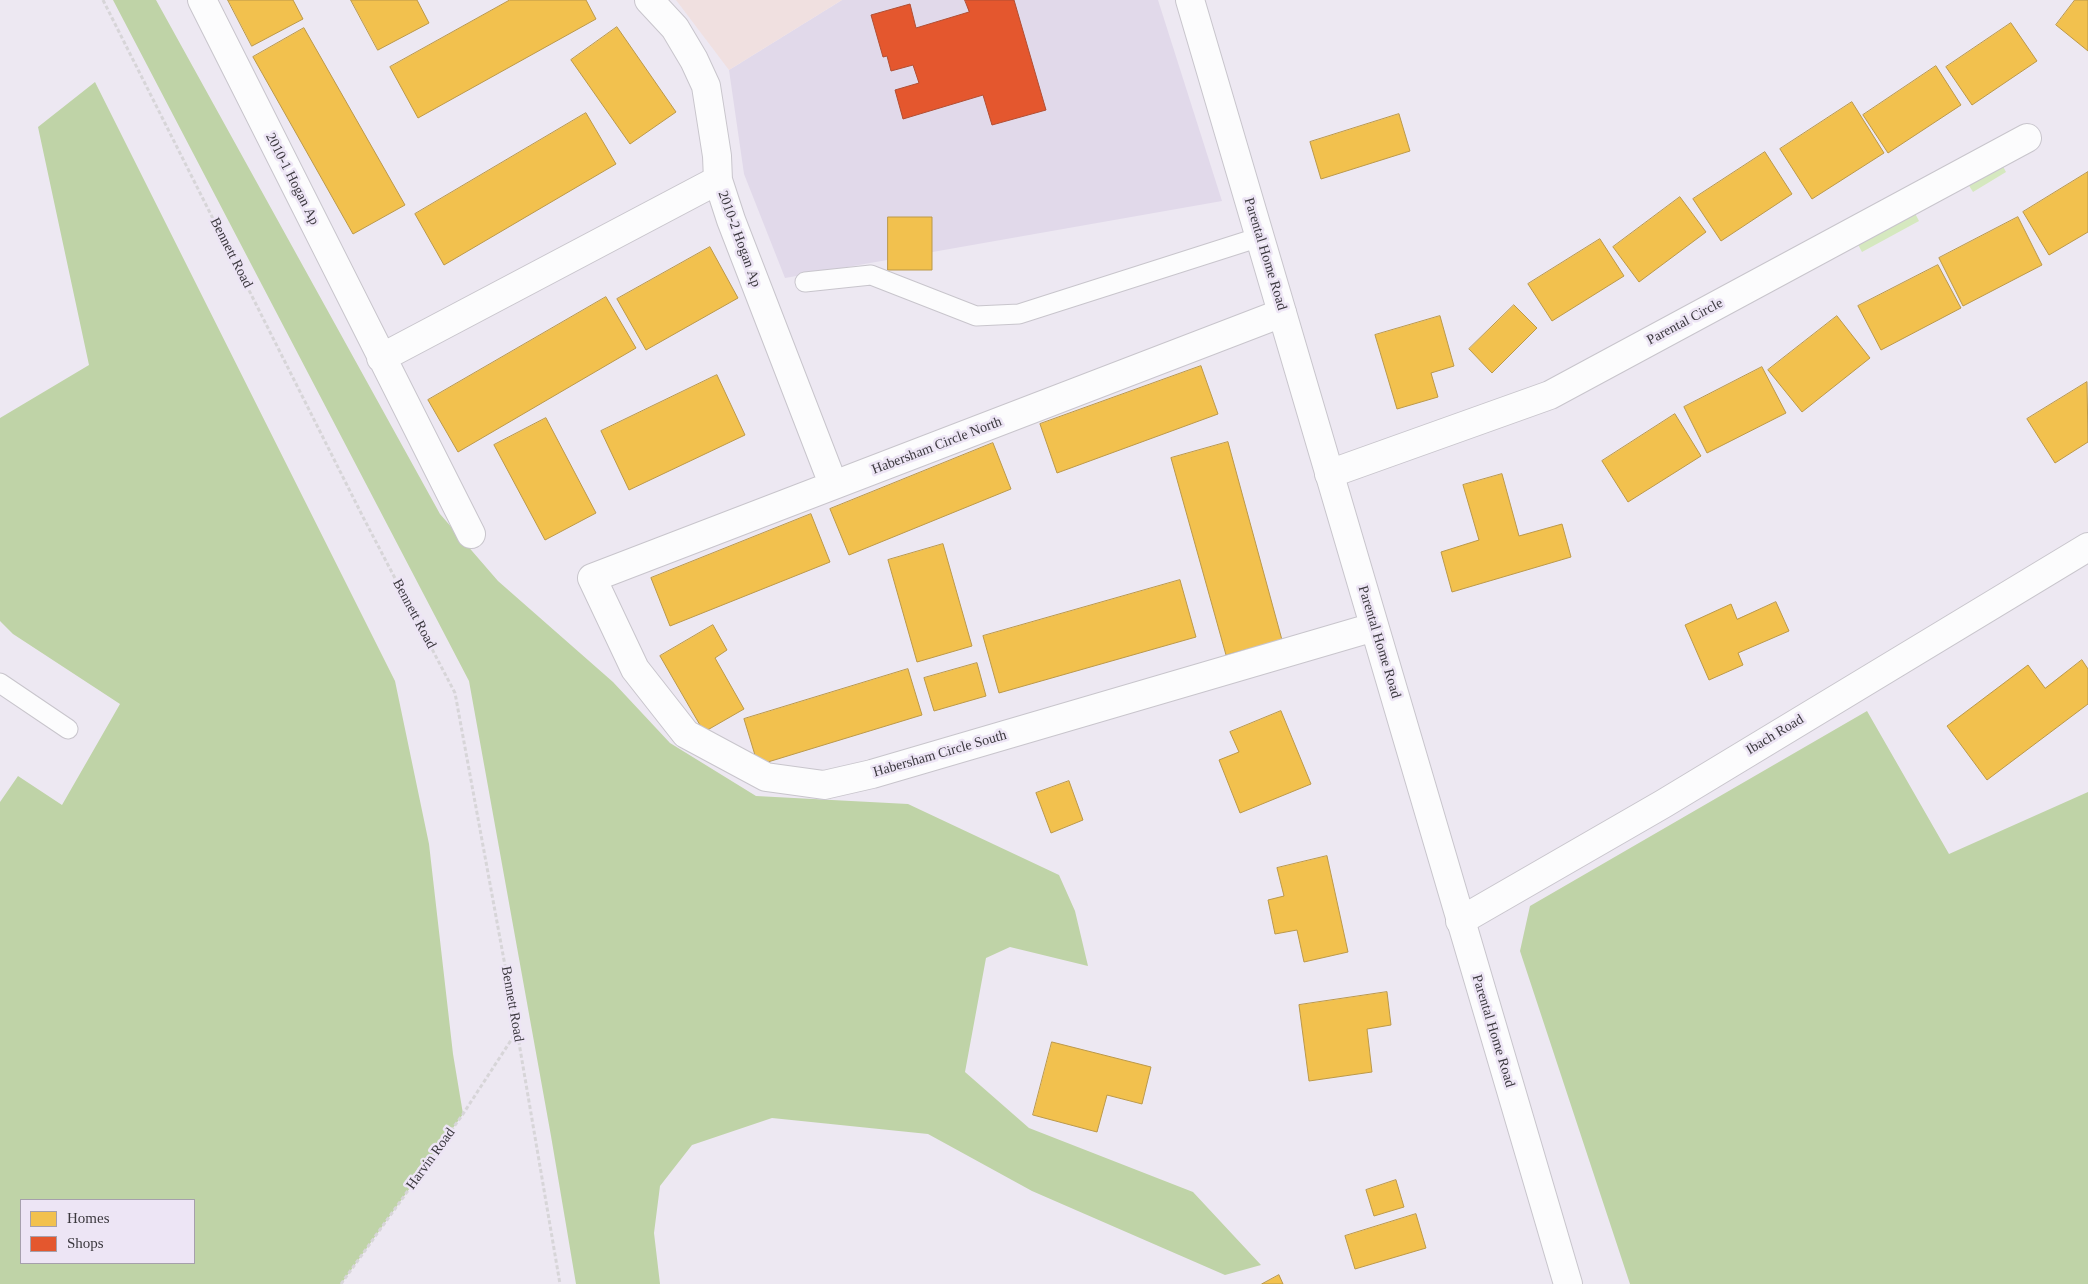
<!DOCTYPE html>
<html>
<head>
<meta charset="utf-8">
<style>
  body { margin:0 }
  #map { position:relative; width:2088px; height:1284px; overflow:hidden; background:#ede8f2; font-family:Georgia,serif }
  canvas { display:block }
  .legend { position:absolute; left:20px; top:1199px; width:175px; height:65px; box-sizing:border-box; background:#ede5f5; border:1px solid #a6a0ac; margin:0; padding:6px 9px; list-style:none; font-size:15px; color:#3b383e }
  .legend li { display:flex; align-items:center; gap:10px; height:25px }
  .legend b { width:25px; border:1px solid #a6a0ac }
</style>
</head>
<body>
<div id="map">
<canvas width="2088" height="1284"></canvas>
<ul class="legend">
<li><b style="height:14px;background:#f2c14e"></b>Homes</li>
<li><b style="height:14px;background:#e4572e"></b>Shops</li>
</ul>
</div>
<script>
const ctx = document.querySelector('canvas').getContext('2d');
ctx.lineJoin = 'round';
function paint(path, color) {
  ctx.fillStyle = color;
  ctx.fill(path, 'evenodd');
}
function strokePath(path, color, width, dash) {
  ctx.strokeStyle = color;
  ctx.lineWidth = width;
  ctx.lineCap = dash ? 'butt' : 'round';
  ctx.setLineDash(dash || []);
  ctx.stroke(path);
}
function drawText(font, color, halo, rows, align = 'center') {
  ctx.font = font + ' Georgia,serif';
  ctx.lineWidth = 5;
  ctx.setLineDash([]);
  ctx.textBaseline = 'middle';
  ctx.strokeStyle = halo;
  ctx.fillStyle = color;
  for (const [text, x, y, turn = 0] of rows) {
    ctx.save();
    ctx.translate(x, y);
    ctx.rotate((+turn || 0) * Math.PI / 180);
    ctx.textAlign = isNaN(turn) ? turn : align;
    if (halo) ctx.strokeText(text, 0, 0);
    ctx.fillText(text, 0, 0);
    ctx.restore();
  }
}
paint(new Path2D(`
  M 842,0 L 1158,0 L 1222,201 L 785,278 L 744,174 L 729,70 Z`), '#e1d9ea');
paint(new Path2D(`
  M 676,0 L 842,0 L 729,70 Z`), '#f0e0e0');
paint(new Path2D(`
  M 1993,148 L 2006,172 L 1973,192 L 1958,168 Z
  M 1907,198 L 1919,221 L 1862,252 L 1850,229 Z`), '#d5e8bf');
paint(new Path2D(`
  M 113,0 L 156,0 L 440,514 L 498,581 L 613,682 L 670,743 L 756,796 L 908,804 L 1059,875 L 1075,911 L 1088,966 L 1010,947 L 986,958 L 965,1072 L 1029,1128 L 1193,1192 L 1261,1265 L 1225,1275 L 1032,1191 L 928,1134 L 772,1118 L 692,1145 L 660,1186 L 654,1233 L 660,1284 L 576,1284 L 551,1136 L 469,681 Z
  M 95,82 L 395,681 L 429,844 L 453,1054 L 463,1114 L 341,1284 L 0,1284 L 0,802 L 18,776 L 62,805 L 120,704 L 13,634 L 0,621 L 0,418 L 89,365 L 38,127 ZM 21,1200 L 194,1200 L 194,1263 L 21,1263 Z
  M 1867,711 L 1949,854 L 2088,792 L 2088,1284 L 1630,1284 L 1520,951 L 1530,906 Z`), '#bfd3a7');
const homes = new Path2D(`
  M 228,0 L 293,0 L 303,19 L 252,46 Z
  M 351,0 L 417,0 L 429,23 L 378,50 Z
  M 510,0 L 586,0 L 596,19 L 418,118 L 390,67 Z
  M 2075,0 L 2088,0 L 2088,51 L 2056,25 Z
  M 2011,23 L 2037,61 L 1972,105 L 1946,67 Z
  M 617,27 L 676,112 L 630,144 L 571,60 Z
  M 304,28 L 405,205 L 353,234 L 253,57 Z
  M 1936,66 L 1961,105 L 1888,153 L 1863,115 Z
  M 1852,102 L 1884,153 L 1812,199 L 1780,149 Z
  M 586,113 L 616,164 L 444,265 L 415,214 Z
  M 1399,114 L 1410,151 L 1321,179 L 1310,142 Z
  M 1765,152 L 1792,194 L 1721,241 L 1693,199 Z
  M 2088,172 L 2088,232 L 2049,255 L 2023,212 Z
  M 1680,197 L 1706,232 L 1639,282 L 1613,247 Z
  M 888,217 L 932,217 L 932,270 L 888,270 Z
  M 2018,217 L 2042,265 L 1963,306 L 1939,258 Z
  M 1600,239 L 1624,276 L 1552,321 L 1528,284 Z
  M 710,247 L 738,298 L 646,350 L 617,299 Z
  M 1938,265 L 1961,308 L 1881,350 L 1858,306 Z
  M 606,297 L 636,348 L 458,452 L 428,400 Z
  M 1514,305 L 1537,328 L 1492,373 L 1469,349 Z
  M 1440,316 L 1454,366 L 1431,373 L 1438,397 L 1397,409 L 1375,335 Z
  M 1837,316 L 1870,358 L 1802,412 L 1768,370 Z
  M 1201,366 L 1218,414 L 1057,473 L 1040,424 Z
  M 1762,367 L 1786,413 L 1707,453 L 1684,407 Z
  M 717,375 L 745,435 L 629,490 L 601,431 Z
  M 2087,382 L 2088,442 L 2055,463 L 2027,419 Z
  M 1675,414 L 1701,456 L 1628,502 L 1602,461 Z
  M 546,418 L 596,513 L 545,540 L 494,445 Z
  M 1228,442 L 1282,640 L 1226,655 L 1171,458 Z
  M 993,443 L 1011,489 L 849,555 L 830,509 Z
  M 1502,474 L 1519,536 L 1562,524 L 1571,557 L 1452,592 L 1441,552 L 1479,540 L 1463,485 Z
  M 811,514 L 830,562 L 670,626 L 651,578 Z
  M 943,544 L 972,646 L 917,662 L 888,560 Z
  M 1180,580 L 1196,637 L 999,693 L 983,636 Z
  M 1776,602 L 1789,631 L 1738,653 L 1743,665 L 1709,680 L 1685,625 L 1731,604 L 1737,619 Z
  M 713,625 L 727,650 L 715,658 L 744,709 L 704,732 L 660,656 Z
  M 2082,660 L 2088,669 L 2088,704 L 1987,780 L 1947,726 L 2028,665 L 2045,688 Z
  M 977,663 L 986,696 L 934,711 L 924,678 Z
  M 908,669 L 922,715 L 758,765 L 744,719 Z
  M 1281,711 L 1311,784 L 1240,813 L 1219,760 L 1239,752 L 1230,732 Z
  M 1069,781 L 1083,820 L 1051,833 L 1036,793 Z
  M 1327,856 L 1348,952 L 1304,962 L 1297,930 L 1275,934 L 1268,900 L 1284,896 L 1277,868 Z
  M 1387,992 L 1391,1025 L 1367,1029 L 1372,1072 L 1309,1081 L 1299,1005 Z
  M 1052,1042 L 1151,1067 L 1142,1104 L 1107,1095 L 1097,1132 L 1033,1115 Z
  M 1396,1180 L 1404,1207 L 1374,1216 L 1366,1190 Z
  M 1416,1214 L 1426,1248 L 1355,1269 L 1345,1236 Z
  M 1279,1275 L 1283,1284 L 1262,1284 Z`);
paint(homes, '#f2c14e');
strokePath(homes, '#bb9849', 1);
const shops = new Path2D(`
  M 965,0 L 1014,0 L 1046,110 L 992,125 L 983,95 L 903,119 L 895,90 L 919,83 L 913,65 L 891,71 L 887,56 L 883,57 L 871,15 L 910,4 L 916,28 L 969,12 Z`);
paint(shops, '#e4572e');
strokePath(shops, '#b14e33', 1);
const service = new Path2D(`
  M 805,282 L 871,275 L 976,316 L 1019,314 L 1260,237
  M 0,683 L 68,729`);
const minor = new Path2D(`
  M 202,0 L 471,534
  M 649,0 L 675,28 L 694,60 L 706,86 L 717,156 L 718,180 L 731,220 L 833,484
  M 1282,313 L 592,578 L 635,669 L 686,734 L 766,777 L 824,785 L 872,774 L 1374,627
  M 381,358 L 718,180
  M 1329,474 L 1550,395 L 2027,138
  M 1460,921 L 1663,804 L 2088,547`);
const tertiary = new Path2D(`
  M 1190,0 L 1568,1284`);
strokePath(service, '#c8c5cc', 21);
strokePath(minor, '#c8c5cc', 30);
strokePath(tertiary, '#c8c5cc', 30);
strokePath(new Path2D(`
  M 103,0 L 363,517 L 455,693 L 517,1031 L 560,1284
  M 341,1284 L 463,1114 L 517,1031`), '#d7d5d8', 3, [4, 2.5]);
strokePath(service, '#fcfcfd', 19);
strokePath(minor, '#fcfcfd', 28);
strokePath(tertiary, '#fcfcfd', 28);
drawText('14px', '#3b383e', '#ede5f5', [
  ["2010-1 Hogan Ap",292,179,63],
  ["2010-2 Hogan Ap",739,239,70],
  ["Bennett Road",231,253,63],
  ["Parental Home Road",1265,254,73],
  ["Parental Circle",1685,322,-28],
  ["Habersham Circle North",937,446,-21],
  ["Bennett Road",414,614,62],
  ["Parental Home Road",1379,642,73],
  ["Ibach Road",1775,735,-31],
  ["Habersham Circle South",940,754,-16],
  ["Bennett Road",512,1004,80],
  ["Parental Home Road",1493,1031,73],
  ["Harvin Road",431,1159,-54]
]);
</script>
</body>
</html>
